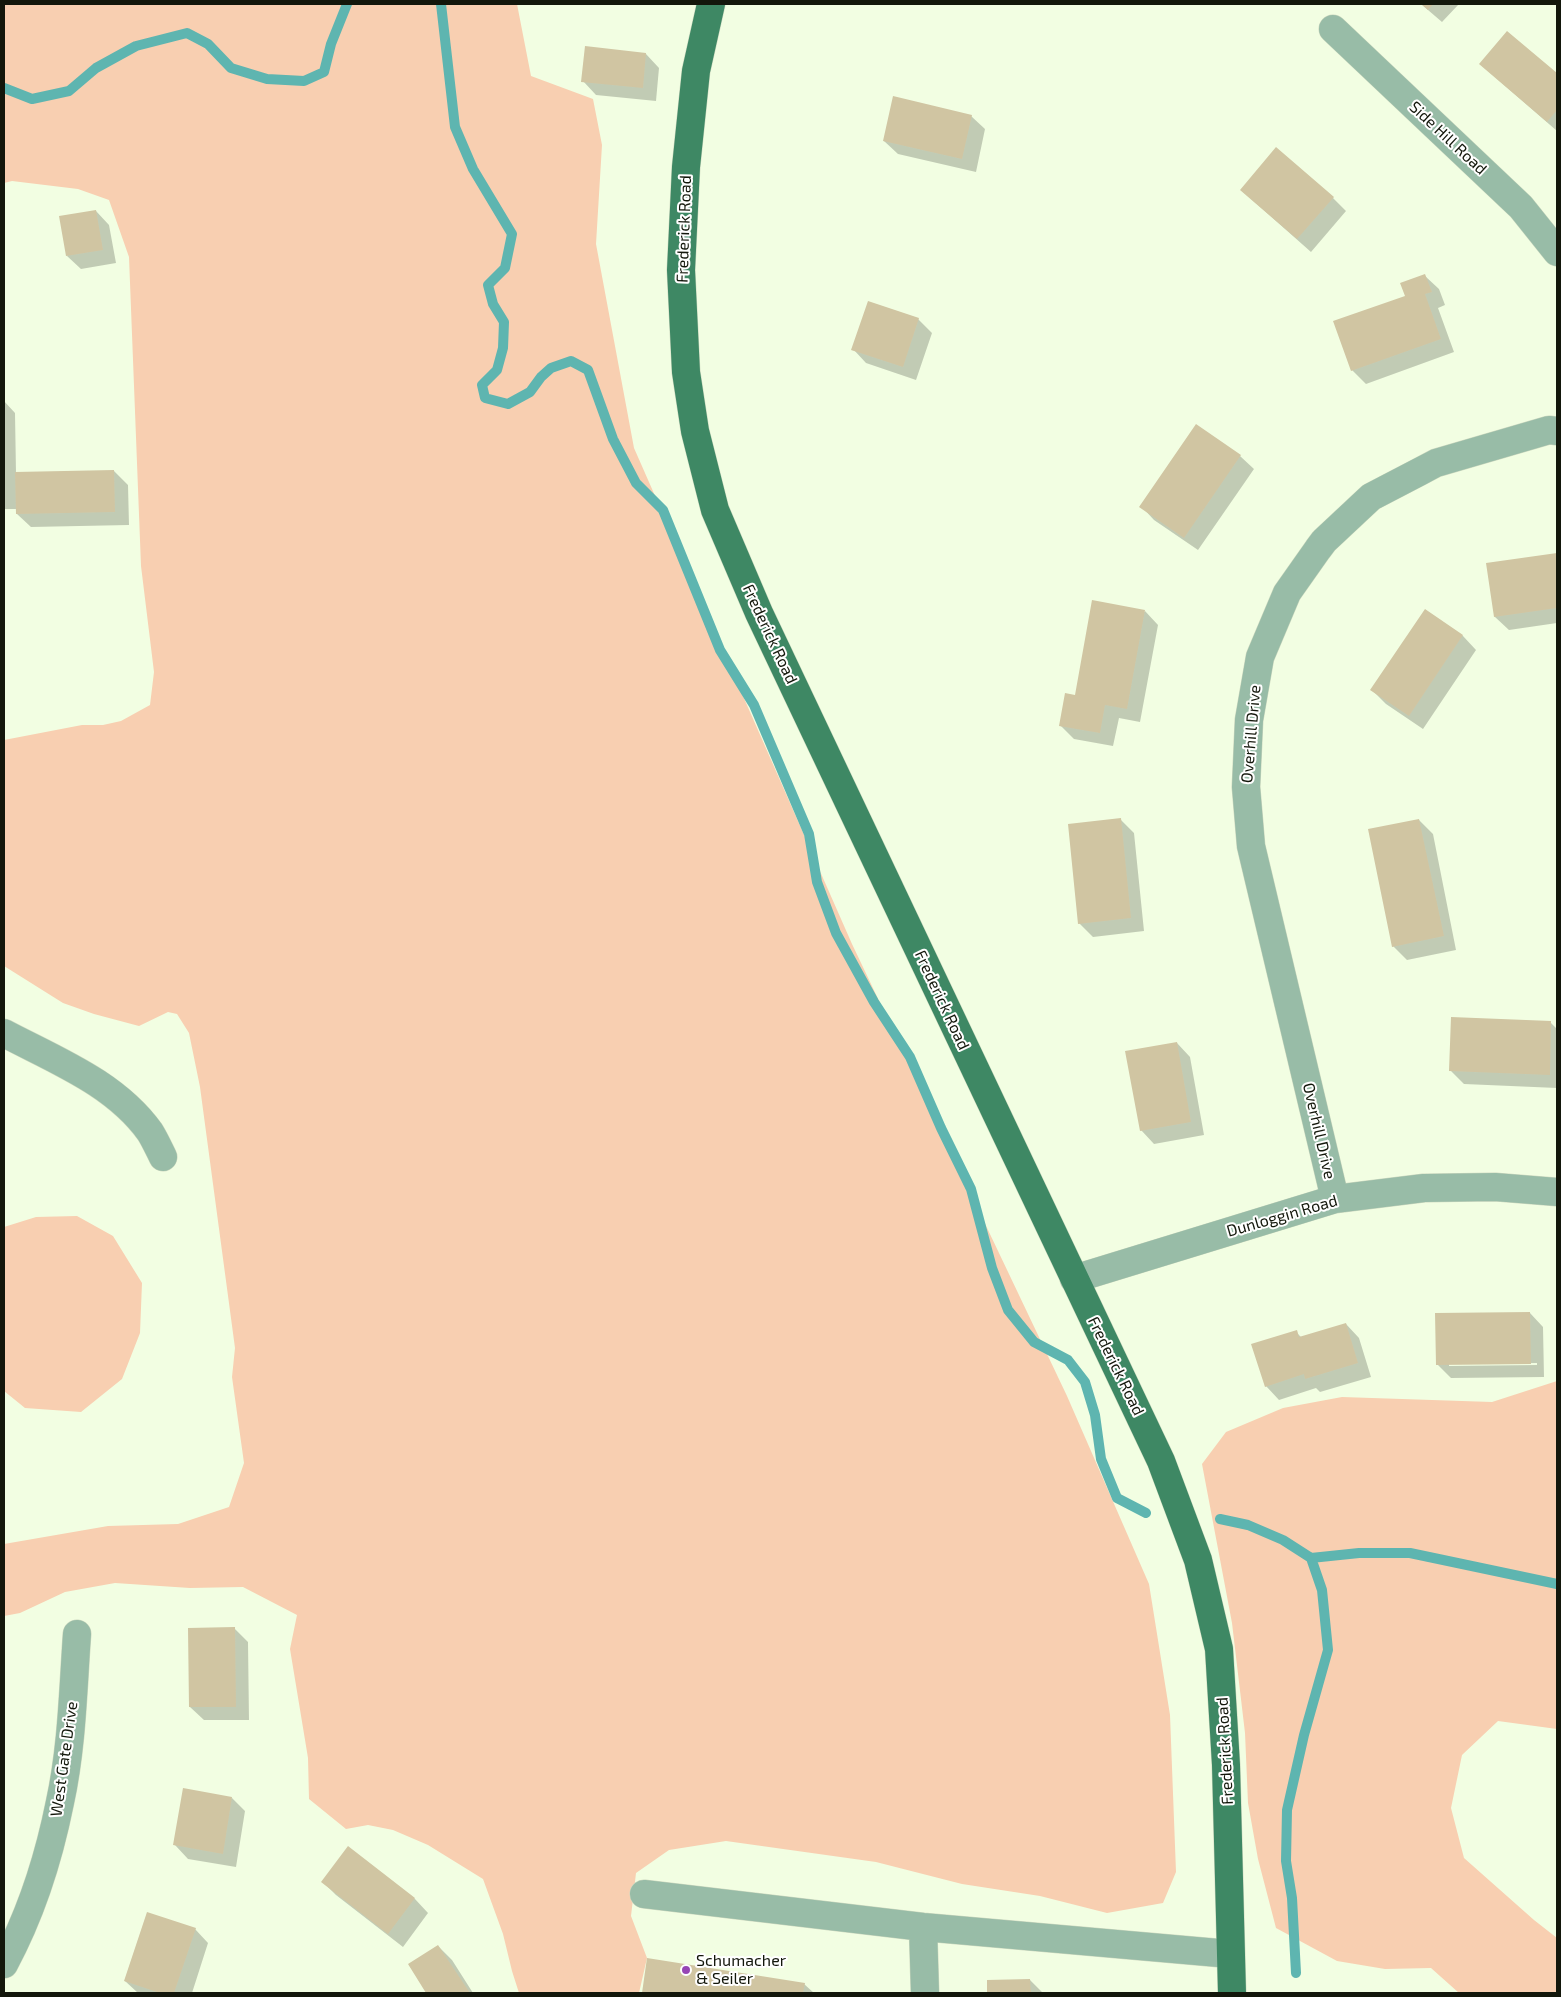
<!DOCTYPE html>
<html>
<head>
<meta charset="utf-8">
<style>
  body { margin:0 }
  #map { position:relative; width:1561px; height:1997px; overflow:hidden; background:#f2fee2; font-family:"Exo 2",sans-serif }
  canvas { display:block }
  .frame { position:absolute; inset:0; border:5px solid #13170b; pointer-events:none }
</style>
</head>
<body>
<div id="map">
<canvas width="1561" height="1997"></canvas>
<div class="frame"></div>
</div>
<script>
const ctx = document.querySelector('canvas').getContext('2d');
ctx.lineJoin = 'round';
function paint(path, color) {
  ctx.fillStyle = color;
  ctx.fill(path, 'evenodd');
}
function strokePath(path, color, width, dash) {
  ctx.strokeStyle = color;
  ctx.lineWidth = width;
  ctx.lineCap = dash ? 'butt' : 'round';
  ctx.setLineDash(dash || []);
  ctx.stroke(path);
}
function drawText(font, color, halo, rows, align = 'center') {
  ctx.font = font + ' "Exo 2",sans-serif';
  ctx.lineWidth = 4;
  ctx.setLineDash([]);
  ctx.textBaseline = 'middle';
  ctx.strokeStyle = halo;
  ctx.fillStyle = color;
  for (const [text, x, y, turn = 0] of rows) {
    ctx.save();
    ctx.translate(x, y);
    ctx.rotate((+turn || 0) * Math.PI / 180);
    ctx.textAlign = isNaN(turn) ? turn : align;
    if (halo) ctx.strokeText(text, 0, 0);
    ctx.fillText(text, 0, 0);
    ctx.restore();
  }
}
paint(new Path2D(`
  M 4,4 L 517,4 L 531,76 L 593,99 L 602,145 L 596,244 L 634,448 L 852,944 L 1067,1396 L 1149,1584 L 1170,1715 L 1176,1872 L 1163,1903 L 1107,1913 L 1040,1896 L 962,1884 L 876,1862 L 726,1841 L 669,1850 L 636,1873 L 631,1916 L 647,1958 L 639,1993 L 519,1993 L 512,1971 L 503,1934 L 483,1879 L 428,1845 L 393,1830 L 368,1825 L 346,1829 L 309,1799 L 308,1758 L 290,1649 L 297,1615 L 243,1587 L 190,1588 L 115,1583 L 65,1592 L 20,1613 L 4,1616 L 4,1544 L 108,1526 L 178,1524 L 229,1507 L 244,1463 L 232,1377 L 235,1348 L 200,1087 L 189,1033 L 177,1014 L 168,1012 L 139,1026 L 94,1014 L 63,1003 L 4,966 L 4,740 L 82,725 L 103,725 L 121,721 L 150,705 L 154,672 L 141,566 L 129,257 L 109,200 L 78,189 L 12,181 L 4,183 Z
  M 77,1216 L 113,1236 L 142,1283 L 140,1333 L 122,1379 L 81,1412 L 25,1408 L 4,1391 L 4,1227 L 36,1217 Z
  M 1557,1381 L 1557,1729 L 1498,1721 L 1462,1755 L 1451,1808 L 1464,1858 L 1534,1920 L 1557,1938 L 1557,1993 L 1459,1993 L 1431,1968 L 1385,1969 L 1337,1961 L 1276,1928 L 1258,1859 L 1248,1803 L 1245,1733 L 1232,1623 L 1202,1464 L 1226,1432 L 1283,1408 L 1342,1397 L 1492,1402 Z`), '#f8cfb1');
paint(new Path2D(`
  M 1421,4 L 1459,4 L 1442,22 Z
  M 1507,32 L 1557,75 L 1557,131 L 1480,64 Z
  M 646,54 L 659,68 L 656,101 L 596,95 L 583,81 Z
  M 971,116 L 985,129 L 976,172 L 898,154 L 884,141 Z
  M 1241,190 L 1333,198 L 1346,211 L 1311,252 Z
  M 96,211 L 109,225 L 116,263 L 81,269 L 67,256 Z
  M 1425,276 L 1439,289 L 1445,305 L 1438,308 L 1454,352 L 1366,384 L 1352,370 L 1406,296 Z
  M 918,319 L 932,333 L 916,380 L 866,363 L 853,349 Z
  M 4,401 L 15,413 L 16,473 L 114,471 L 128,485 L 129,525 L 31,527 L 17,514 L 17,509 L 4,509 Z
  M 1240,456 L 1254,469 L 1198,550 L 1154,520 L 1141,506 Z
  M 1557,554 L 1557,623 L 1509,630 L 1495,617 L 1488,564 Z
  M 1145,611 L 1158,625 L 1140,722 L 1119,718 L 1113,746 L 1074,739 L 1060,725 L 1076,696 Z
  M 1425,611 L 1463,636 L 1476,650 L 1423,729 L 1386,704 L 1372,690 Z
  M 1121,820 L 1134,833 L 1144,931 L 1093,937 L 1079,923 Z
  M 1419,820 L 1433,834 L 1456,950 L 1407,960 L 1393,946 Z
  M 1551,1023 L 1557,1029 L 1557,1088 L 1464,1084 L 1451,1071 Z
  M 1177,1043 L 1190,1057 L 1204,1135 L 1154,1144 L 1141,1130 Z
  M 1530,1313 L 1543,1327 L 1544,1377 L 1451,1378 L 1437,1364 ZM 1537,1363 L 1537,1365 L 1449,1366 L 1449,1364 Z
  M 1346,1324 L 1359,1338 L 1371,1377 L 1320,1392 L 1316,1388 L 1279,1400 L 1266,1386 L 1296,1332 L 1302,1338 Z
  M 234,1628 L 248,1642 L 249,1720 L 204,1720 L 190,1707 Z
  M 232,1798 L 245,1811 L 236,1867 L 188,1859 L 175,1845 Z
  M 348,1848 L 415,1899 L 428,1913 L 403,1947 L 336,1895 L 323,1882 Z
  M 195,1929 L 208,1943 L 192,1993 L 138,1993 L 125,1981 Z
  M 438,1946 L 452,1960 L 473,1993 L 428,1993 L 409,1965 Z
  M 648,1959 L 804,1984 L 814,1993 L 643,1993 Z
  M 1030,1980 L 1043,1993 L 988,1993 L 988,1981 Z`), '#0003');
strokePath(new Path2D(`
  M 441,4 L 455,127 L 473,169 L 512,234 L 505,268 L 488,285 L 493,304 L 504,322 L 503,348 L 497,370 L 482,385 L 485,398 L 508,404 L 530,392 L 541,377 L 551,368 L 571,361 L 588,370 L 613,439 L 636,483 L 663,510 L 720,650 L 754,705 L 809,834 L 817,882 L 836,933 L 874,1002 L 910,1057 L 941,1128 L 971,1189 L 992,1268 L 1008,1310 L 1034,1342 L 1068,1360 L 1085,1382 L 1095,1415 L 1101,1459 L 1117,1498 L 1146,1513
  M 4,88 L 32,99 L 69,91 L 96,68 L 136,46 L 187,33 L 208,44 L 231,68 L 267,79 L 304,81 L 324,72 L 331,44 L 347,4
  M 1220,1519 L 1248,1525 L 1283,1540 L 1311,1558 L 1322,1590 L 1328,1650 L 1304,1735 L 1287,1810 L 1286,1861 L 1292,1898 L 1296,1973
  M 1311,1558 L 1359,1553 L 1410,1553 L 1557,1584`), '#5eb5b0', 10);
paint(new Path2D(`
  M 1421,4 L 1433,4 L 1428,10 Z
  M 1507,31 L 1557,73 L 1557,110 L 1547,122 L 1479,64 Z
  M 585,46 L 646,53 L 643,88 L 581,82 Z
  M 893,96 L 972,115 L 962,159 L 883,141 Z
  M 1276,147 L 1334,197 L 1297,239 L 1240,190 Z
  M 96,210 L 103,250 L 66,256 L 59,216 Z
  M 1425,274 L 1432,292 L 1425,294 L 1441,339 L 1351,371 L 1333,321 L 1405,296 L 1400,283 Z
  M 868,301 L 919,318 L 903,367 L 851,350 Z
  M 1196,424 L 1241,455 L 1184,538 L 1139,507 Z
  M 114,470 L 115,512 L 16,514 L 15,472 Z
  M 1557,553 L 1557,608 L 1494,617 L 1486,563 Z
  M 1092,600 L 1145,610 L 1127,709 L 1105,705 L 1100,733 L 1059,726 L 1065,693 L 1075,695 Z
  M 1425,609 L 1463,635 L 1409,716 L 1370,690 Z
  M 1121,818 L 1131,918 L 1078,924 L 1068,824 Z
  M 1419,819 L 1444,936 L 1392,947 L 1368,829 Z
  M 1451,1017 L 1551,1021 L 1550,1075 L 1449,1071 Z
  M 1177,1042 L 1191,1122 L 1140,1131 L 1125,1051 Z
  M 1530,1312 L 1531,1364 L 1436,1365 L 1435,1313 Z
  M 1346,1323 L 1358,1363 L 1305,1379 L 1304,1374 L 1265,1387 L 1251,1344 L 1297,1330 L 1299,1337 Z
  M 235,1627 L 236,1707 L 189,1707 L 188,1628 Z
  M 183,1788 L 232,1797 L 223,1854 L 173,1845 Z
  M 348,1846 L 415,1898 L 388,1934 L 321,1882 Z
  M 147,1912 L 196,1928 L 174,1993 L 160,1993 L 124,1981 Z
  M 438,1945 L 470,1993 L 426,1993 L 408,1964 Z
  M 647,1958 L 805,1983 L 803,1993 L 642,1993 Z
  M 1030,1979 L 1031,1993 L 987,1993 L 987,1980 Z`), '#d0c5a2');
const minor = new Path2D(`
  M 1333,29 L 1521,207 L 1557,252
  M 4,1033 C 55,1060 115,1083 150,1132 C 155,1140 159,1149 163,1157
  M 1335,1199 L 1251,846 L 1246,787 L 1249,720 L 1260,657 L 1287,593 L 1318,549 L 1324,541 L 1371,497 L 1419,472 L 1436,463 L 1549,430 L 1557,431
  M 1074,1279 L 1335,1199 L 1424,1188 L 1495,1187 L 1557,1192
  M 644,1894 L 923,1927 L 1230,1954
  M 923,1927 L 925,1993
  M 4,1964 C 31,1914 49,1857 60,1802 C 72,1747 73,1690 77,1634`);
const major = new Path2D(`
  M 711,4 L 696,71 L 686,167 L 681,270 L 686,372 L 695,431 L 715,510 L 759,613 L 1161,1461 L 1198,1560 L 1219,1649 L 1226,1765 L 1232,1993`);
strokePath(minor, '#ced9c0', 29);
strokePath(major, '#ced9c0', 29);
strokePath(minor, '#98bca7', 28);
strokePath(major, '#3e8864', 28);
for (const [x, y, r, color] of [
  [686,1970,5,"#9645b5"]
]) {
  const dot = new Path2D();
  dot.arc(x, y, r, 0, 2 * Math.PI);
  ctx.fillStyle = color;
  ctx.fill(dot);
  strokePath(dot, '#fff', 2);
}
drawText('16px', '#13170b', '#fff', [
  ["Side Hill Road",1448,138,43],
  ["Frederick Road",684,229,-88],
  ["Frederick Road",770,634,65],
  ["Overhill Drive",1251,734,-85],
  ["Frederick Road",942,1000,65],
  ["Overhill Drive",1319,1131,77],
  ["Dunloggin Road",1282,1216,-16],
  ["Frederick Road",1116,1366,64],
  ["Frederick Road",1225,1751,-93],
  ["West Gate Drive",64,1759,-82]
]);
drawText('16px', '#13170b', '#fff', [
  ["Schumacher",696,1961],
  ["& Seiler",696,1979]
], 'left');
</script>
</body>
</html>
